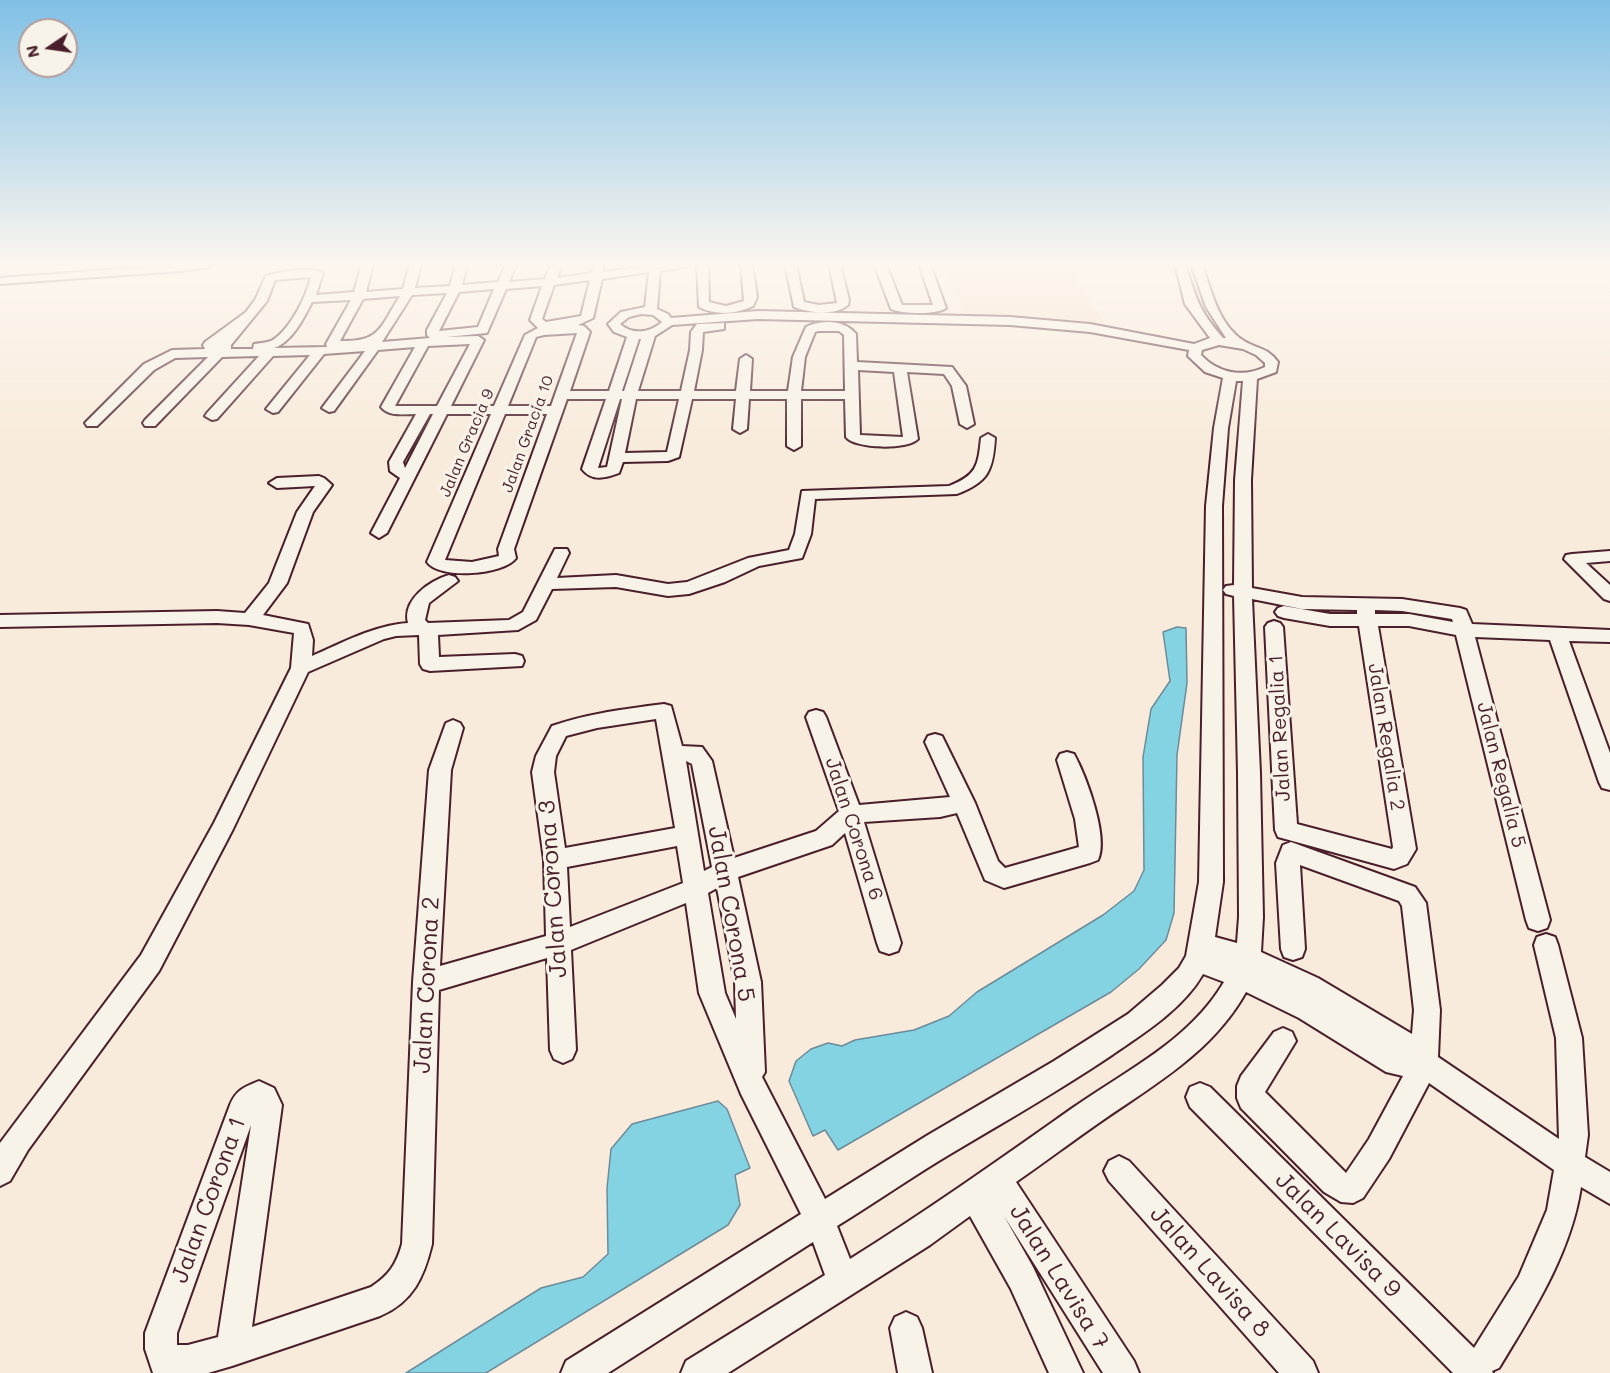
<!DOCTYPE html>
<html>
<head>
<meta charset="utf-8">
<style>
  body { margin:0 }
  #map { position:relative; width:1610px; height:1373px; overflow:hidden; background:#f8ebdb; font-family:Mali,sans-serif }
  canvas { display:block }
  .north { position:absolute; left:18px; top:18px; width:60px; height:60px; box-sizing:border-box; background:#f7f3e8; border:2px solid #b29e9c; border-radius:50%; rotate:257deg; font-size:16px; font-weight:700; line-height:24px; text-align:center; color:#4a1f2b }
  .north::after { content:''; display:block; margin:auto; width:21px; height:27px; background:#4a1f2b; clip-path:polygon(50% 0,100% 100%,50% 72%,0 100%) }
</style>
</head>
<body>
<div id="map">
<canvas width="1610" height="1373"></canvas>
<div class="north">N</div>
</div>
<script>
const ctx = document.querySelector('canvas').getContext('2d');
ctx.lineJoin = 'round';
function paint(path, color) {
  ctx.fillStyle = color;
  ctx.fill(path, 'evenodd');
}
function strokePath(path, color, width, dash) {
  ctx.strokeStyle = color;
  ctx.lineWidth = width;
  ctx.lineCap = dash ? 'butt' : 'round';
  ctx.setLineDash(dash || []);
  ctx.stroke(path);
}
function drawText(font, color, halo, rows, align = 'center') {
  ctx.font = font + ' Mali,sans-serif';
  ctx.lineWidth = 6;
  ctx.setLineDash([]);
  ctx.textBaseline = 'middle';
  ctx.strokeStyle = halo;
  ctx.fillStyle = color;
  for (const [text, x, y, turn = 0] of rows) {
    ctx.save();
    ctx.translate(x, y);
    ctx.rotate((+turn || 0) * Math.PI / 180);
    ctx.textAlign = isNaN(turn) ? turn : align;
    if (halo) ctx.strokeText(text, 0, 0);
    ctx.fillText(text, 0, 0);
    ctx.restore();
  }
}
paint(new Path2D(`
  M 943,264 L 1066,264 L 1107,326 L 1062,320 L 966,314 Z`), '#f9e1cc');
const water = new Path2D(`
  M 1177,627 L 1186,628 L 1187,683 L 1177,755 L 1174,913 L 1166,940 L 1139,969 L 1111,992 L 838,1150 L 825,1130 L 813,1136 L 789,1081 L 796,1061 L 811,1049 L 828,1043 L 842,1046 L 855,1040 L 914,1030 L 949,1016 L 977,992 L 1103,915 L 1134,891 L 1144,870 L 1143,757 L 1151,709 L 1170,681 L 1163,632 Z
  M 718,1101 L 727,1109 L 750,1168 L 735,1175 L 740,1205 L 728,1225 L 486,1373 L 406,1373 L 541,1288 L 583,1277 L 608,1254 L 607,1188 L 611,1149 L 632,1124 Z`);
paint(water, '#84d3e3');
strokePath(water, '#6d8b99', 1.5);
const minor = new Path2D(`
  M 188,264 L 215,264 L 209,267 L 180,271 L 0,284 L 0,278 Z
  M 362,264 L 373,264 L 366,292 L 403,289 L 410,264 L 421,264 L 415,288 L 450,286 L 456,264 L 467,264 L 462,285 L 498,282 L 506,264 L 517,264 L 509,282 L 545,279 L 551,264 L 562,264 L 557,278 L 592,273 L 595,264 L 603,264 L 603,272 L 649,266 L 650,264 L 691,264 L 686,267 L 660,271 L 657,309 L 668,314 L 671,318 L 758,311 L 1010,317 L 1090,324 L 1194,344 L 1210,338 L 1185,304 L 1175,264 L 1185,264 C 1197,299 1197,308 1223,338 L 1226,338 L 1206,307 L 1191,264 L 1202,264 C 1211,289 1218,325 1244,341 C 1257,349 1267,347 1278,362 L 1276,372 L 1257,379 L 1251,480 L 1252,588 L 1302,597 L 1402,599 L 1460,608 L 1466,610 L 1472,624 L 1610,630 L 1610,642 L 1569,641 L 1610,753 L 1610,790 L 1602,788 L 1599,782 L 1550,640 L 1475,637 L 1550,920 L 1547,928 L 1538,931 L 1529,928 L 1526,920 L 1456,635 L 1409,626 L 1378,626 L 1416,849 L 1407,864 L 1394,869 L 1278,837 L 1275,830 L 1265,627 L 1268,623 L 1274,621 L 1280,623 L 1283,627 L 1297,824 L 1392,849 L 1393,847 L 1359,626 L 1330,626 L 1284,618 L 1278,616 L 1275,612 L 1278,608 L 1284,606 L 1330,614 L 1357,614 L 1357,610 L 1302,609 L 1252,599 L 1260,773 L 1263,917 L 1261,952 L 1318,978 L 1412,1034 L 1414,1010 L 1402,906 L 1399,901 L 1300,865 L 1305,949 L 1302,957 L 1293,960 L 1284,957 L 1281,949 L 1276,863 L 1283,845 L 1291,842 L 1415,887 L 1426,903 L 1440,1010 L 1438,1057 L 1559,1139 L 1556,1038 L 1534,945 L 1537,937 L 1546,934 L 1555,937 L 1558,945 L 1582,1038 L 1588,1135 L 1585,1157 L 1610,1172 L 1610,1204 L 1581,1187 C 1571,1253 1533,1312 1499,1368 L 1492,1371 L 1493,1373 L 1453,1373 L 1190,1107 L 1186,1097 L 1190,1087 L 1200,1083 L 1210,1087 L 1474,1348 L 1519,1276 L 1547,1210 L 1554,1170 L 1429,1083 L 1389,1159 L 1363,1198 L 1353,1203 L 1341,1202 L 1324,1192 L 1241,1108 L 1237,1098 L 1237,1086 L 1241,1076 L 1274,1032 L 1283,1028 L 1292,1032 L 1296,1041 L 1265,1092 L 1346,1173 L 1369,1139 L 1403,1076 L 1386,1072 L 1299,1018 L 1246,992 C 1213,1051 1157,1083 1103,1120 C 1074,1140 1045,1162 1016,1182 L 1134,1361 L 1139,1373 L 1103,1373 L 1004,1216 L 1033,1267 L 1083,1373 L 1049,1373 L 1011,1289 L 970,1216 L 930,1245 L 728,1373 L 681,1373 L 686,1361 L 825,1275 L 813,1242 L 608,1373 L 561,1373 L 566,1361 L 801,1214 L 741,1094 L 699,993 L 686,903 L 571,950 L 576,1050 L 572,1059 L 563,1063 L 554,1059 L 550,1050 L 547,958 L 439,990 L 432,1244 C 424,1277 413,1302 380,1316 L 232,1366 L 208,1373 L 153,1373 L 145,1349 L 145,1333 L 230,1105 C 236,1090 244,1087 259,1081 L 274,1088 L 282,1105 L 252,1327 L 371,1287 C 389,1275 396,1265 402,1244 L 413,982 L 429,770 L 446,723 L 453,720 L 460,723 L 463,728 L 451,770 L 440,966 L 546,936 L 544,860 L 532,772 L 536,756 L 552,726 C 589,713 626,709 664,704 L 671,706 L 682,746 L 702,747 L 712,761 L 734,858 L 816,831 L 839,811 L 806,717 L 809,712 L 816,710 L 823,712 L 826,717 L 859,805 L 950,797 L 925,742 L 928,736 L 935,734 L 942,736 L 975,803 L 998,861 L 1005,868 L 1079,847 L 1075,819 L 1057,760 L 1060,754 L 1067,752 L 1074,754 C 1086,776 1109,837 1098,860 L 1090,863 L 1004,888 L 985,880 L 957,813 L 940,817 L 864,822 L 901,943 L 898,951 L 889,954 L 880,951 L 877,943 L 845,833 L 832,845 L 738,877 L 761,982 L 765,1072 L 762,1077 L 825,1199 L 928,1135 L 1054,1061 L 1128,1014 L 1162,985 L 1179,968 L 1186,956 L 1199,882 L 1206,506 L 1214,428 L 1223,378 L 1205,372 L 1188,356 L 1189,350 L 1090,332 L 1010,325 L 758,319 L 672,325 L 655,336 L 638,391 L 681,391 L 690,350 L 691,332 L 697,324 L 724,323 L 724,329 L 703,332 L 702,350 L 694,391 L 736,391 L 740,359 L 746,355 L 752,359 L 750,391 L 788,391 L 793,357 L 806,327 C 822,319 845,320 856,334 L 857,362 L 952,367 L 966,386 L 974,424 L 967,428 L 960,424 L 952,386 L 944,374 L 907,372 L 918,439 C 908,450 855,449 846,437 L 845,399 L 801,399 L 801,446 L 794,450 L 787,446 L 787,399 L 749,399 L 747,429 L 740,433 L 733,429 L 736,399 L 692,399 L 679,457 L 668,461 L 623,462 L 619,473 C 606,478 592,482 582,469 L 606,399 L 567,399 L 514,549 L 516,558 C 504,575 439,580 427,562 L 491,414 L 447,414 L 387,533 L 379,538 L 371,533 L 400,478 L 390,471 L 389,462 L 416,414 C 403,414 389,417 381,407 L 415,347 L 378,350 L 334,411 L 329,412 L 322,408 L 365,351 L 324,354 L 278,412 L 273,413 L 266,409 L 310,355 L 273,356 L 217,419 L 212,420 L 205,416 L 207,413 L 259,356 L 222,357 L 155,426 L 145,426 L 143,423 L 145,420 L 208,357 L 175,358 L 154,370 L 97,426 L 87,426 L 85,423 L 144,364 L 172,350 L 205,349 L 203,345 L 205,342 L 246,312 L 255,300 L 266,276 C 278,272 313,266 323,273 L 316,295 L 354,292 ZM 649,272 L 645,307 L 621,312 L 608,324 L 614,332 L 627,337 L 609,391 L 570,391 L 590,332 L 584,326 L 578,325 L 593,318 L 602,279 ZM 311,277 C 306,297 291,328 273,340 C 267,343 260,343 254,344 L 253,349 L 231,349 L 231,345 L 267,301 L 275,280 ZM 590,280 L 581,316 L 546,322 L 542,319 L 554,285 ZM 542,286 L 530,320 L 538,328 L 525,335 L 494,406 L 451,406 L 484,340 L 478,336 L 446,337 L 487,333 L 506,289 ZM 494,289 L 478,327 L 439,331 L 459,292 ZM 447,293 L 427,330 L 427,335 L 430,338 L 382,342 L 412,295 ZM 400,296 C 380,327 381,342 340,341 L 363,299 ZM 351,300 L 326,344 L 327,347 L 274,348 C 292,342 304,318 312,302 ZM 641,314 L 653,315 L 662,322 C 650,333 632,335 620,324 L 629,317 ZM 818,331 L 839,331 L 844,335 L 845,391 L 801,391 L 805,357 L 815,332 ZM 577,333 L 551,406 L 508,406 L 536,337 L 544,335 ZM 639,339 L 641,339 L 624,391 L 622,391 ZM 470,344 L 437,406 L 395,406 L 428,346 ZM 1219,345 L 1243,349 L 1256,355 L 1265,363 L 1265,367 C 1243,378 1218,373 1201,355 L 1202,350 ZM 858,370 L 894,372 L 903,437 L 860,435 ZM 1236,381 L 1243,381 L 1235,480 L 1234,585 L 1226,586 L 1223,590 L 1226,594 L 1234,596 L 1238,773 L 1239,917 L 1237,943 L 1215,937 L 1223,882 L 1222,506 L 1228,428 ZM 620,399 L 622,399 L 607,467 L 598,468 ZM 636,399 L 679,399 L 667,452 L 625,453 ZM 430,414 L 433,414 L 405,468 L 403,462 ZM 505,414 L 547,414 L 498,549 L 499,556 L 472,562 L 445,560 ZM 1375,610 L 1402,611 L 1452,619 L 1453,622 L 1409,614 L 1375,614 ZM 656,719 L 675,828 L 565,848 L 554,772 L 556,756 L 566,736 L 597,728 ZM 686,761 L 692,764 L 712,867 L 704,871 ZM 677,846 L 683,883 L 570,927 L 567,867 ZM 717,888 L 735,982 L 736,1019 L 725,993 L 708,893 ZM 1203,974 L 1224,982 C 1190,1040 1127,1070 1074,1107 C 1000,1159 927,1211 850,1259 L 837,1226 C 876,1202 913,1176 952,1153 C 1006,1121 1060,1090 1112,1055 C 1144,1033 1183,1009 1203,974 ZM 251,1125 L 218,1337 L 188,1345 L 177,1345 L 177,1333 Z
  M 697,264 L 708,264 L 709,302 L 726,306 L 744,301 L 741,264 L 752,264 L 757,297 L 753,306 C 737,314 716,316 699,307 Z
  M 785,264 L 796,264 L 804,302 L 819,305 L 837,303 L 829,264 L 840,264 L 849,300 L 848,305 C 835,316 809,313 794,307 Z
  M 874,264 L 886,264 L 902,305 L 933,305 L 919,264 L 930,264 L 946,308 C 938,315 901,314 891,309 Z
  M 988,434 L 995,438 C 993,471 988,482 957,494 L 815,499 L 811,534 L 802,558 L 759,566 L 725,582 L 689,594 L 668,596 L 616,587 L 552,589 L 536,620 L 518,630 L 438,635 L 439,657 L 515,654 L 522,656 L 524,661 L 522,666 L 430,671 L 423,669 L 420,664 L 419,635 L 396,636 L 384,639 L 308,672 L 233,829 L 159,971 L 28,1150 L 10,1181 L 0,1186 L 0,1143 L 141,955 L 214,823 L 291,668 L 294,633 L 249,625 L 217,623 L 0,627 L 0,615 L 217,611 L 245,613 L 269,583 L 297,512 L 315,486 L 277,488 L 269,483 L 277,478 L 319,476 L 324,478 L 332,485 L 313,512 L 287,583 L 263,615 L 308,624 L 313,640 L 312,656 C 342,643 375,625 408,623 C 402,600 429,581 449,575 L 455,577 L 458,581 L 429,603 L 425,620 L 428,623 L 509,620 L 523,612 L 555,549 L 567,549 L 569,553 L 557,578 L 616,575 L 668,584 L 687,582 L 748,558 L 789,550 L 795,534 L 802,491 L 949,486 C 977,475 978,466 981,438 Z
  M 1610,551 L 1610,561 L 1586,563 L 1610,585 L 1610,601 L 1604,599 L 1564,559 L 1566,555 L 1572,554 Z
  M 1119,1156 L 1129,1161 L 1313,1361 L 1318,1373 L 1279,1373 L 1109,1181 L 1104,1171 L 1109,1161 Z
  M 906,1312 L 917,1317 L 922,1328 L 932,1373 L 898,1373 L 890,1328 L 895,1317 Z`);
strokePath(minor, '#4a1f2b', 4);
paint(minor, '#f7f3e8');
const sky = ctx.createLinearGradient(0, 0, 0, 456);
sky.addColorStop(0, '#80c0e6');
sky.addColorStop(0.58, '#fcf6ef');
sky.addColorStop(1, '#fcf6ef00');
ctx.fillStyle = sky;
ctx.fillRect(0, 0, 1610, 456);
drawText('16px', '#4a1f2b', '#f7f3e8', [
  ["Jalan Gracia 10",528,434,-70],
  ["Jalan Gracia 9",467,443,-67]
]);
drawText('20px', '#4a1f2b', '#f7f3e8', [
  ["Jalan Regalia 1",1280,728,-93],
  ["Jalan Regalia 2",1386,737,81],
  ["Jalan Regalia 5",1501,775,76],
  ["Jalan Corona 6",854,829,72]
]);
drawText('24px', '#4a1f2b', '#f7f3e8', [
  ["Jalan Corona 3",553,889,-94],
  ["Jalan Corona 5",731,914,80],
  ["Jalan Corona 2",427,985,-87],
  ["Jalan Corona 1",209,1200,-70],
  ["Jalan Lavisa 9",1338,1235,45],
  ["Jalan Lavisa 8",1210,1272,48],
  ["Jalan Lavisa 7",1059,1277,58]
]);
</script>
</body>
</html>
